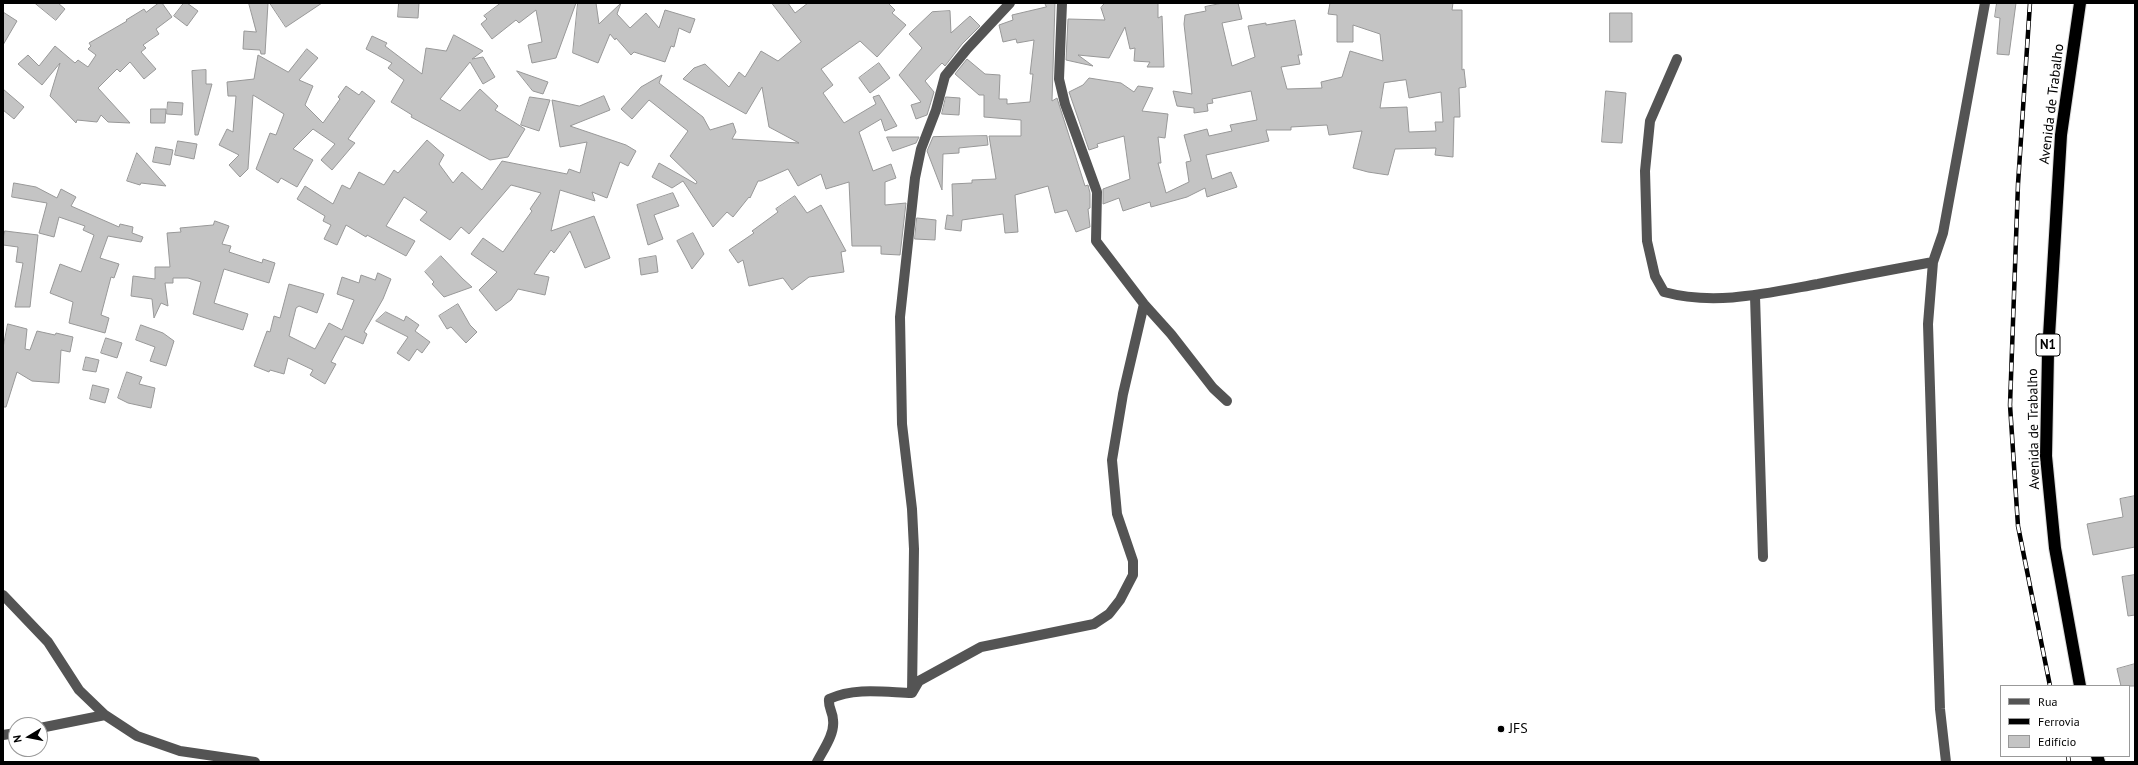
<!DOCTYPE html>
<html>
<head>
<meta charset="utf-8">
<style>
  body { margin:0 }
  #map { position:relative; width:2138px; height:765px; overflow:hidden; background:#fff; font-family:"PT Sans",sans-serif }
  canvas { display:block }
  .frame { position:absolute; inset:0; border:4px solid #000; pointer-events:none }
  .legend { position:absolute; left:2000px; top:685px; width:130px; height:72px; box-sizing:border-box; background:#fff; border:1px solid #999; margin:0; padding:5px 7px; list-style:none; font-size:12px; color:#000 }
  .legend li { display:flex; align-items:center; gap:8px; height:20px }
  .legend b { width:20px; border:1px solid #999 }
  .north { position:absolute; left:8px; top:717px; width:40px; height:40px; box-sizing:border-box; background:#fff; border:1px solid #999; border-radius:50%; rotate:260deg; font-size:11px; font-weight:700; line-height:16px; text-align:center; color:#000 }
  .north::after { content:''; display:block; margin:auto; width:14px; height:18px; background:#000; clip-path:polygon(50% 0,100% 100%,50% 72%,0 100%) }
</style>
</head>
<body>
<div id="map">
<canvas width="2138" height="765"></canvas>
<div class="frame"></div>
<ul class="legend">
<li><b style="height:5px;background:#545454"></b>Rua</li>
<li><b style="height:5px;background:#000"></b>Ferrovia</li>
<li><b style="height:11px;background:#c4c4c4"></b>Edifício</li>
</ul>
<div class="north">N</div>
</div>
<script>
const ctx = document.querySelector('canvas').getContext('2d');
ctx.lineJoin = 'round';
function paint(path, color) {
  ctx.fillStyle = color;
  ctx.fill(path, 'evenodd');
}
function strokePath(path, color, width, dash) {
  ctx.strokeStyle = color;
  ctx.lineWidth = width;
  ctx.lineCap = dash ? 'butt' : 'round';
  ctx.setLineDash(dash || []);
  ctx.stroke(path);
}
function drawText(font, color, halo, rows, align = 'center') {
  ctx.font = font + ' "PT Sans",sans-serif';
  ctx.lineWidth = 3;
  ctx.setLineDash([]);
  ctx.textBaseline = 'middle';
  ctx.strokeStyle = halo;
  ctx.fillStyle = color;
  for (const [text, x, y, turn = 0] of rows) {
    ctx.save();
    ctx.translate(x, y);
    ctx.rotate((+turn || 0) * Math.PI / 180);
    ctx.textAlign = isNaN(turn) ? turn : align;
    if (halo) ctx.strokeText(text, 0, 0);
    ctx.fillText(text, 0, 0);
    ctx.restore();
  }
}
const building = new Path2D(`
  M 35,3 L 58,3 L 65,9 L 56,20 Z
  M 159,3 L 162,3 L 172,17 L 156,29 L 159,34 L 143,45 L 146,48 L 141,52 L 156,69 L 144,79 L 130,62 L 120,72 L 117,69 L 98,88 L 130,123 L 108,122 L 101,115 L 97,122 L 77,120 L 76,123 L 50,96 L 60,63 L 42,85 L 18,64 L 28,55 L 39,66 L 55,46 L 75,63 L 78,60 L 88,67 L 96,55 L 88,49 L 91,46 L 89,43 L 127,21 L 126,20 L 144,9 L 146,12 Z
  M 184,3 L 187,3 L 198,11 L 187,26 L 174,16 Z
  M 249,3 L 268,3 L 265,54 L 261,54 L 260,50 L 243,49 L 244,31 L 256,32 Z
  M 270,3 L 322,3 L 286,27 Z
  M 399,3 L 419,3 L 418,18 L 398,17 Z
  M 501,3 L 576,3 L 556,58 L 532,63 L 528,45 L 542,42 L 536,10 L 519,23 L 516,20 L 492,39 L 481,24 L 487,19 L 484,16 Z
  M 578,3 L 596,3 L 599,24 L 621,3 L 617,14 L 630,28 L 646,13 L 659,28 L 665,10 L 695,19 L 690,33 L 679,28 L 674,47 L 671,46 L 665,62 L 634,52 L 631,55 L 616,38 L 615,40 L 610,34 L 598,63 L 573,53 Z
  M 772,3 L 788,3 L 795,13 L 808,3 L 888,3 L 895,10 L 892,13 L 906,25 L 877,57 L 860,41 L 821,69 L 833,85 L 823,93 L 844,123 L 876,104 L 873,97 L 879,95 L 897,126 L 885,131 L 881,119 L 859,132 L 873,171 L 891,164 L 896,178 L 885,182 L 885,205 L 906,203 L 900,255 L 881,254 L 881,246 L 852,246 L 849,182 L 826,189 L 821,174 L 798,186 L 788,169 L 761,181 L 758,181 L 750,198 L 749,197 L 733,217 L 727,212 L 713,227 L 683,181 L 672,188 L 652,177 L 659,163 L 696,184 L 697,182 L 670,156 L 688,131 L 649,100 L 632,119 L 621,109 L 641,87 L 662,75 L 659,83 L 703,117 L 710,130 L 733,123 L 736,132 L 732,139 L 799,143 L 769,127 L 762,87 L 746,114 L 683,79 L 694,68 L 705,64 L 729,87 L 739,72 L 745,77 L 761,51 L 778,61 L 801,42 Z
  M 1045,3 L 1055,3 L 1052,101 L 1057,98 L 1085,186 L 1088,185 L 1090,193 L 1090,208 L 1088,209 L 1090,227 L 1076,232 L 1067,210 L 1055,213 L 1048,186 L 1015,195 L 1018,232 L 1005,233 L 1003,214 L 962,220 L 961,231 L 945,229 L 947,215 L 953,216 L 952,184 L 972,183 L 972,180 L 996,179 L 989,136 L 1021,136 L 1021,120 L 984,117 L 984,95 L 979,95 L 955,74 L 967,59 L 985,74 L 1000,75 L 999,99 L 1007,99 L 1007,104 L 1030,102 L 1033,74 L 1030,74 L 1034,40 L 1017,43 L 1016,39 L 1003,42 L 999,25 L 1013,20 L 1012,15 L 1046,7 Z
  M 1105,3 L 1158,3 L 1158,18 L 1162,16 L 1164,67 L 1147,67 L 1150,62 L 1134,61 L 1135,48 L 1130,49 L 1125,27 L 1109,58 L 1078,55 L 1093,66 L 1066,60 L 1068,19 L 1105,20 L 1101,8 Z
  M 1223,3 L 1238,3 L 1242,19 L 1222,23 L 1232,66 L 1255,57 L 1248,26 L 1266,23 L 1266,25 L 1295,20 L 1302,55 L 1298,55 L 1300,64 L 1281,67 L 1287,89 L 1322,88 L 1321,82 L 1342,77 L 1350,51 L 1383,61 L 1380,34 L 1353,25 L 1353,42 L 1337,42 L 1337,15 L 1328,14 L 1330,3 L 1453,3 L 1452,10 L 1462,10 L 1462,70 L 1464,69 L 1466,87 L 1459,88 L 1460,117 L 1454,117 L 1453,157 L 1435,155 L 1436,148 L 1395,149 L 1388,175 L 1368,172 L 1353,168 L 1362,131 L 1329,135 L 1327,125 L 1291,127 L 1291,130 L 1266,130 L 1269,141 L 1206,155 L 1212,179 L 1231,172 L 1237,187 L 1207,197 L 1205,188 L 1187,197 L 1151,207 L 1150,202 L 1123,211 L 1119,198 L 1103,204 L 1103,189 L 1130,179 L 1124,136 L 1097,144 L 1098,147 L 1089,150 L 1069,92 L 1083,85 L 1089,78 L 1121,83 L 1134,92 L 1138,86 L 1153,88 L 1142,111 L 1168,114 L 1165,138 L 1158,137 L 1161,163 L 1158,163 L 1166,193 L 1189,182 L 1186,162 L 1191,161 L 1184,135 L 1207,129 L 1209,136 L 1232,131 L 1230,125 L 1257,120 L 1251,91 L 1212,99 L 1213,103 L 1207,104 L 1208,111 L 1194,113 L 1194,108 L 1177,106 L 1173,91 L 1192,94 L 1184,24 L 1185,15 L 1206,11 L 1205,7 ZM 1406,80 L 1409,98 L 1441,92 L 1443,122 L 1435,122 L 1436,131 L 1409,132 L 1407,107 L 1380,108 L 1384,83 Z
  M 1997,3 L 2016,3 L 2009,55 L 1997,54 L 2000,18 L 1995,17 Z
  M 950,11 L 951,33 L 970,16 L 980,26 L 962,44 L 945,66 L 942,63 L 925,81 L 934,92 L 927,115 L 916,119 L 911,105 L 921,102 L 899,75 L 922,48 L 909,34 L 932,12 Z
  M 3,12 L 17,21 L 3,45 Z
  M 1610,13 L 1632,13 L 1632,42 L 1610,42 Z
  M 454,35 L 483,51 L 472,59 L 483,57 L 495,77 L 483,84 L 470,62 L 440,99 L 460,111 L 480,89 L 498,106 L 495,110 L 525,129 L 508,157 L 490,160 L 411,117 L 412,115 L 391,102 L 404,80 L 388,68 L 392,63 L 366,49 L 372,36 L 387,43 L 385,46 L 422,74 L 426,48 L 446,51 Z
  M 307,49 L 318,58 L 299,80 L 313,86 L 305,105 L 323,123 L 340,99 L 338,97 L 346,86 L 359,95 L 362,91 L 375,101 L 348,139 L 355,143 L 332,170 L 321,160 L 335,144 L 313,129 L 293,149 L 313,160 L 297,187 L 281,178 L 278,183 L 256,169 L 270,133 L 276,135 L 284,114 L 253,95 L 248,169 L 240,177 L 229,165 L 239,155 L 219,145 L 227,129 L 233,132 L 236,96 L 228,96 L 227,82 L 254,79 L 258,55 L 288,72 Z
  M 879,63 L 890,78 L 870,93 L 859,78 Z
  M 206,70 L 206,84 L 212,84 L 198,135 L 195,135 L 192,71 Z
  M 517,71 L 548,82 L 543,94 L 533,91 Z
  M 3,89 L 24,107 L 14,119 L 3,110 Z
  M 1606,91 L 1626,93 L 1622,143 L 1602,142 Z
  M 604,96 L 610,110 L 570,126 L 626,145 L 636,151 L 628,166 L 620,162 L 607,198 L 592,192 L 595,201 L 560,190 L 551,231 L 594,216 L 610,258 L 585,268 L 570,231 L 554,253 L 551,250 L 534,274 L 549,277 L 545,295 L 518,289 L 511,300 L 496,311 L 479,290 L 497,272 L 471,254 L 483,238 L 503,252 L 532,211 L 530,209 L 541,193 L 511,185 L 469,234 L 461,227 L 450,240 L 420,220 L 427,212 L 404,197 L 386,226 L 415,241 L 406,256 L 367,235 L 366,237 L 346,225 L 337,245 L 324,239 L 331,225 L 323,221 L 325,216 L 297,199 L 305,186 L 333,204 L 342,185 L 350,189 L 359,172 L 384,185 L 394,170 L 398,173 L 427,140 L 444,155 L 439,164 L 453,183 L 462,172 L 482,190 L 502,161 L 567,174 L 569,169 L 580,173 L 587,142 L 560,147 L 552,100 L 579,106 Z
  M 530,97 L 550,100 L 539,131 L 521,125 Z
  M 946,97 L 960,98 L 959,115 L 942,114 Z
  M 168,102 L 183,103 L 182,115 L 167,114 Z
  M 151,109 L 166,109 L 165,123 L 151,123 Z
  M 987,136 L 988,145 L 959,148 L 959,153 L 943,154 L 942,190 L 927,151 L 933,137 Z
  M 887,137 L 919,137 L 916,143 L 893,151 Z
  M 178,141 L 197,144 L 194,159 L 175,155 Z
  M 156,147 L 173,150 L 170,165 L 153,162 Z
  M 137,153 L 166,186 L 141,183 L 140,185 L 127,181 Z
  M 14,183 L 36,187 L 57,198 L 61,189 L 76,197 L 71,206 L 119,227 L 120,224 L 133,227 L 132,233 L 143,237 L 141,242 L 108,236 L 100,258 L 119,264 L 114,278 L 111,277 L 101,315 L 109,318 L 105,333 L 69,323 L 73,302 L 50,293 L 60,264 L 81,272 L 94,235 L 83,230 L 85,226 L 59,217 L 54,237 L 39,233 L 47,203 L 12,197 Z
  M 673,193 L 679,206 L 654,215 L 663,239 L 648,245 L 637,205 Z
  M 795,196 L 807,213 L 821,205 L 846,251 L 841,252 L 844,272 L 809,277 L 792,290 L 783,278 L 749,286 L 743,260 L 738,263 L 729,250 L 754,233 L 752,231 L 778,212 L 776,209 Z
  M 917,218 L 936,220 L 935,240 L 915,239 Z
  M 215,221 L 229,226 L 222,244 L 231,246 L 229,252 L 262,263 L 263,259 L 275,263 L 269,283 L 224,269 L 214,303 L 248,314 L 243,330 L 193,314 L 201,282 L 188,278 L 173,278 L 173,283 L 165,283 L 168,306 L 161,303 L 154,318 L 152,299 L 131,296 L 133,276 L 155,279 L 155,267 L 170,267 L 167,233 L 181,232 L 180,228 L 213,225 Z
  M 5,231 L 38,235 L 30,307 L 15,307 L 23,263 L 16,262 L 18,247 L 3,245 Z
  M 693,233 L 704,254 L 692,269 L 677,241 Z
  M 441,256 L 463,279 L 472,287 L 444,297 L 432,284 L 434,282 L 425,272 Z
  M 656,256 L 658,272 L 641,275 L 639,259 Z
  M 378,273 L 391,279 L 383,299 L 364,332 L 367,334 L 363,344 L 345,336 L 331,362 L 336,364 L 325,384 L 310,375 L 313,370 L 288,358 L 284,374 L 270,370 L 269,372 L 254,366 L 267,331 L 270,332 L 274,316 L 280,318 L 289,284 L 324,294 L 317,313 L 299,306 L 296,308 L 289,336 L 315,349 L 329,323 L 342,330 L 354,300 L 337,294 L 342,277 L 359,283 L 361,275 L 375,280 Z
  M 458,304 L 470,325 L 477,332 L 466,343 L 451,327 L 447,329 L 439,316 Z
  M 386,312 L 404,321 L 406,316 L 419,325 L 415,331 L 430,342 L 422,353 L 417,349 L 409,361 L 397,353 L 408,337 L 376,321 Z
  M 8,324 L 27,329 L 25,349 L 30,350 L 37,331 L 55,335 L 56,333 L 73,337 L 70,352 L 61,350 L 59,383 L 32,381 L 17,372 L 6,407 L 3,407 L 3,348 Z
  M 141,325 L 163,333 L 174,341 L 166,366 L 150,361 L 155,347 L 136,340 Z
  M 106,338 L 122,343 L 117,358 L 101,353 Z
  M 86,357 L 99,360 L 96,372 L 83,370 Z
  M 127,372 L 142,377 L 139,384 L 155,388 L 151,408 L 128,403 L 118,398 Z
  M 93,385 L 109,389 L 105,403 L 90,399 Z
  M 2135,496 L 2135,547 L 2093,555 L 2087,524 L 2123,517 L 2120,499 Z
  M 2135,575 L 2135,615 L 2128,616 L 2122,577 Z
  M 2135,664 L 2135,686 L 2121,686 L 2117,669 Z`);
paint(building, '#c4c4c4');
strokePath(building, '#989898', 1);
const highway = new Path2D(`
  M 2080,3 L 2061,135 L 2048,353 L 2046,456 L 2055,548 L 2080,686
  M 2097,756 L 2099,762`);
strokePath(highway, '#dbdbdb', 14);
strokePath(new Path2D(`
  M 1062,3 L 1059,79 L 1065,104 L 1097,192 L 1096,241 L 1144,304 L 1171,334 L 1213,388 L 1227,401
  M 1677,59 L 1650,121 L 1645,171 L 1647,241 L 1655,276 L 1664,292 C 1715,306 1768,293 1818,284 C 1857,276 1895,269 1933,262
  M 1755,296 L 1763,557
  M 3,595 L 48,642 L 79,690 L 105,715
  M 912,693 L 914,549 L 912,509 L 902,424 L 900,317 L 915,178 L 921,149 L 936,110 L 945,76 L 967,49 L 1010,3
  M 40,728 L 105,715 L 137,736 L 180,751 L 255,762
  M 3,735 L 16,733
  M 817,762 C 823,750 835,734 833,720 C 833,712 828,708 829,699 C 855,687 884,692 912,693 L 919,681 L 981,647 L 1094,624 L 1109,614 L 1120,600 L 1133,575 L 1133,561 L 1117,514 L 1112,460 L 1123,394 L 1144,304
  M 1946,762 L 1940,709 L 1928,324 L 1933,262 L 1943,233 L 1985,3`), '#545454', 10);
strokePath(highway, '#000', 12);
const rail = new Path2D(`
  M 2030,3 L 2018,184 L 2010,405 L 2018,526 L 2050,686
  M 2068,756 L 2069,762`);
strokePath(rail, '#000', 4.5);
strokePath(rail, '#fff', 3, [9]);
for (const [x, y, r, color] of [
  [1501,729,4,"#000"]
]) {
  const dot = new Path2D();
  dot.arc(x, y, r, 0, 2 * Math.PI);
  ctx.fillStyle = color;
  ctx.fill(dot);
  strokePath(dot, '#fff', 1.5);
}
for (const [x, y, w] of [
  [2048,345,24]
]) {
  const box = new Path2D();
  box.roundRect(x - w / 2, y - 11, w, 22, 3);
  ctx.fillStyle = '#fff';
  ctx.fill(box);
  strokePath(box, '#000', 1);
}
drawText('bold 13px', '#000', null, [
  ["N1",2048,345]
]);
drawText('14px', '#000', '#fff', [
  ["Avenida de Trabalho",2052,104,-83],
  ["Avenida de Trabalho",2034,429,-91]
]);
drawText('14px', '#000', '#fff', [
  ["JFS",1509,729]
], 'left');
</script>
</body>
</html>
